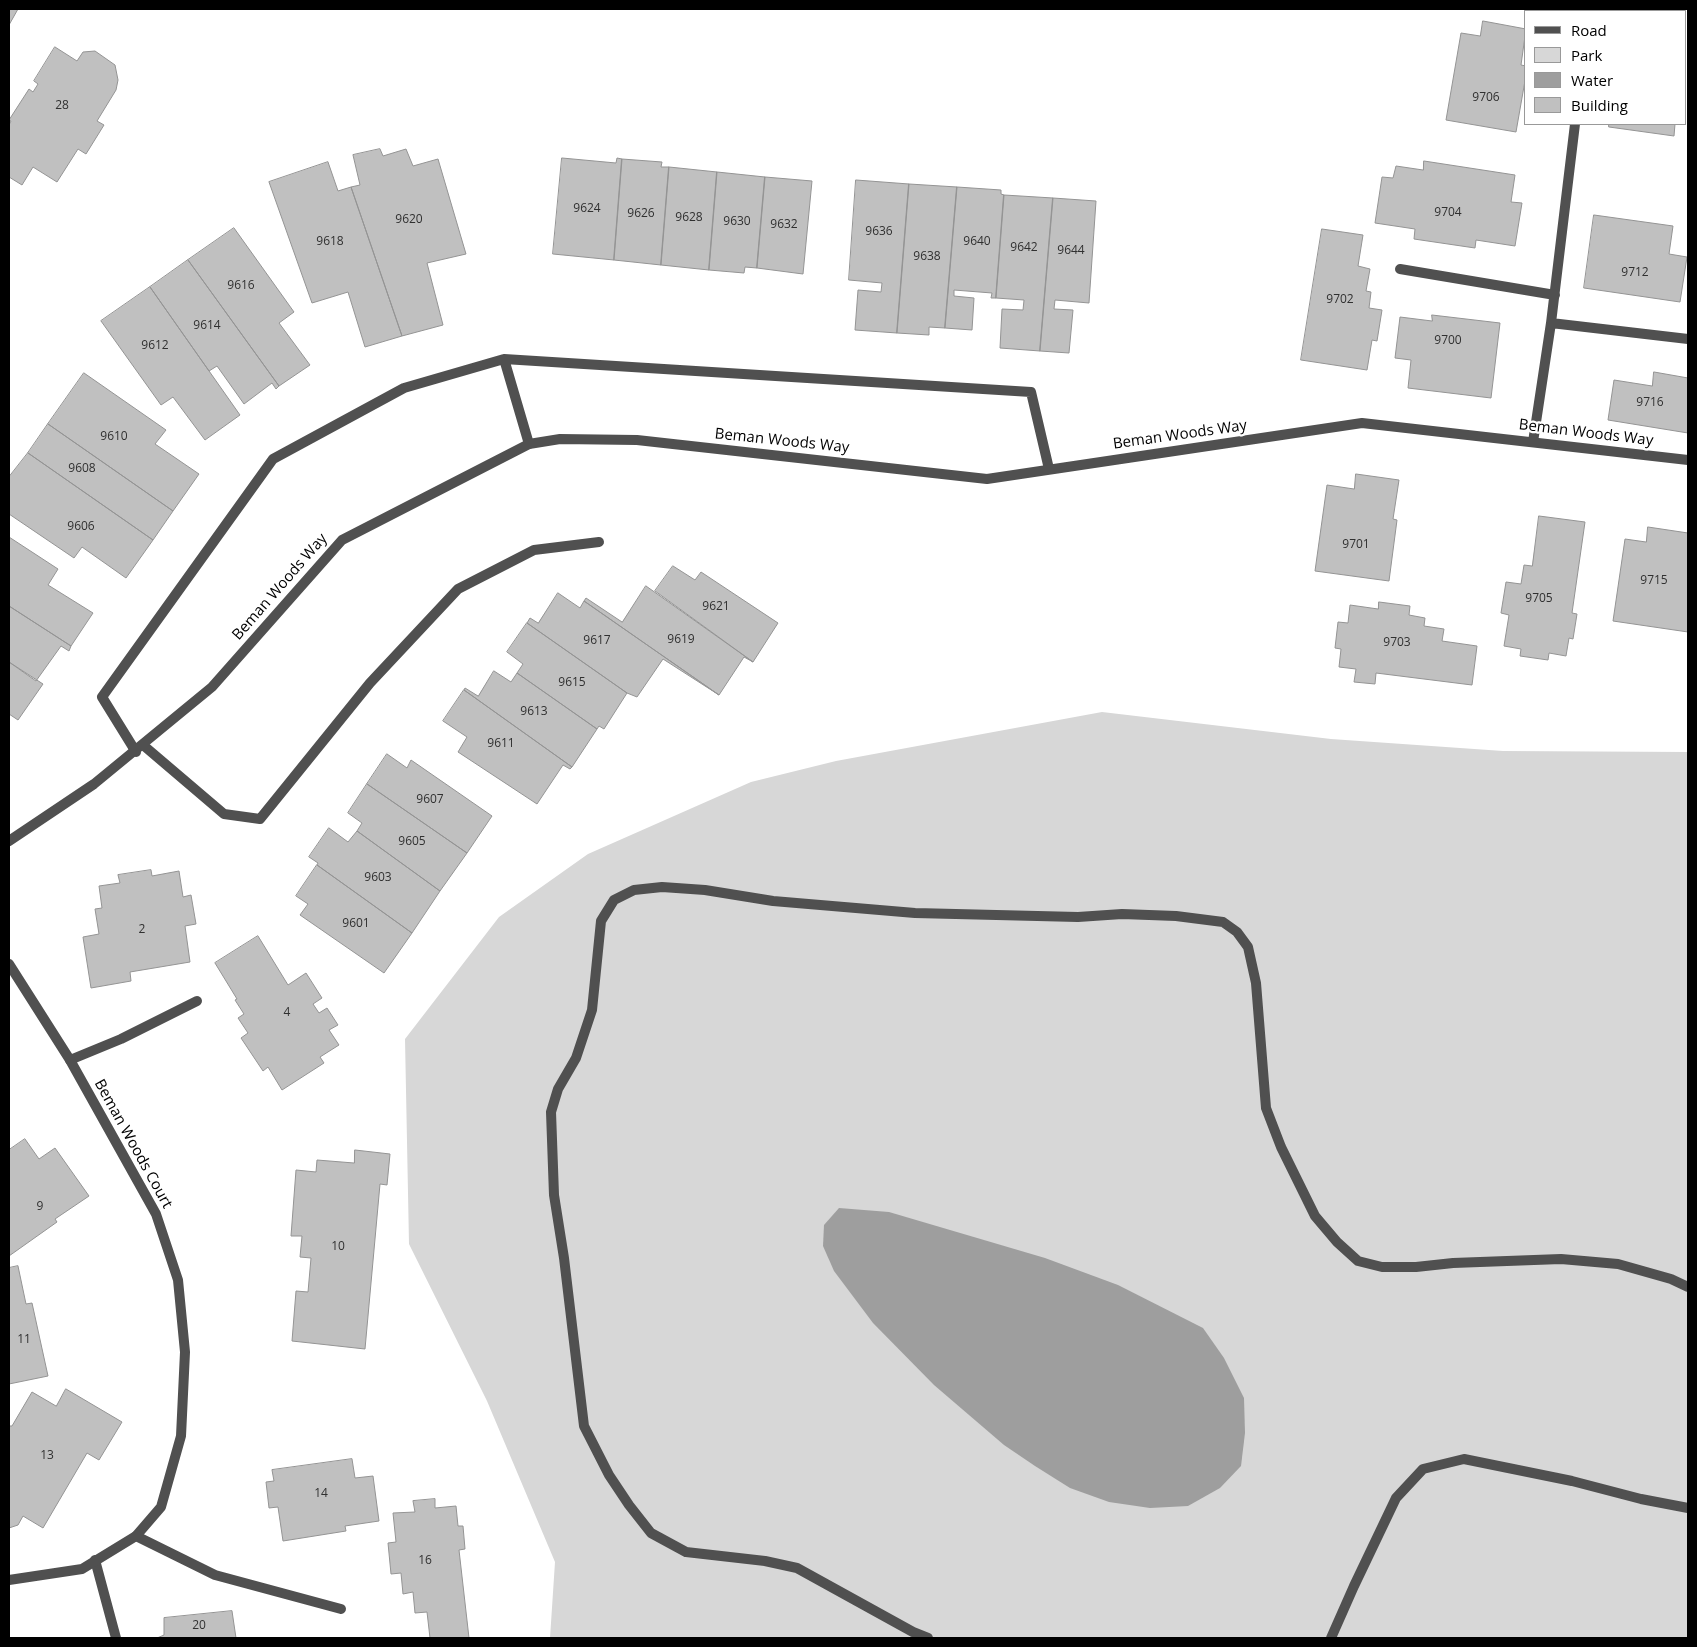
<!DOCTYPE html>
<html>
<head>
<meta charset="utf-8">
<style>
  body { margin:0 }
  #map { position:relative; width:1697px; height:1647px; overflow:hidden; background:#fff; font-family:"Open Sans",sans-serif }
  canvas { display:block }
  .frame { position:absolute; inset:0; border:10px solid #000; pointer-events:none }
  .legend { position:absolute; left:1524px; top:10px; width:162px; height:115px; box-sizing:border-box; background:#fff; border:1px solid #999; margin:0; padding:6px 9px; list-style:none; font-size:15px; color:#000 }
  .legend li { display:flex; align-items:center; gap:10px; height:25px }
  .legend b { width:25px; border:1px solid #999 }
</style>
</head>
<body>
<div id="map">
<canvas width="1697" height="1647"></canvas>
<div class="frame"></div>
<ul class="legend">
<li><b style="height:6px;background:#505050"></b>Road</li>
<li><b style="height:14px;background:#d7d7d7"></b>Park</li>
<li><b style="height:14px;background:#9e9e9e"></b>Water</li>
<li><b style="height:14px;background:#c0c0c0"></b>Building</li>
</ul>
</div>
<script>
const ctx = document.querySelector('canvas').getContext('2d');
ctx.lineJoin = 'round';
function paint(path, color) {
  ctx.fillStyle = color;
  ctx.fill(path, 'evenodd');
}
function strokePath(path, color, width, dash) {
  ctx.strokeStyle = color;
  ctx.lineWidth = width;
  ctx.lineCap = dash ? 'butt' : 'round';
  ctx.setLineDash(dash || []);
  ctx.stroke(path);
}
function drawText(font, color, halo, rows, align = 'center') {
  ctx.font = font + ' "Open Sans",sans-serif';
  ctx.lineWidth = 4.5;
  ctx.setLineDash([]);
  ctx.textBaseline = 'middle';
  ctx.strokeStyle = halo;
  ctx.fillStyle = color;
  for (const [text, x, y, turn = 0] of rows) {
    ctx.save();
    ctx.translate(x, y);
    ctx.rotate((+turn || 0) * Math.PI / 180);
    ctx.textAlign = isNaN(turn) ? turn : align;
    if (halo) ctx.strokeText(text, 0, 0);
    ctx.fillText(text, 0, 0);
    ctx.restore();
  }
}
paint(new Path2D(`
  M 1102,712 L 1331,739 L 1503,751 L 1688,752 L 1688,1638 L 550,1638 L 555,1562 L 487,1401 L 409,1244 L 405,1039 L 499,917 L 588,854 L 751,782 L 836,761 Z`), '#d7d7d7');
paint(new Path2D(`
  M 839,1208 L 889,1212 L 1045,1258 L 1118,1285 L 1203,1328 L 1224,1358 L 1244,1398 L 1245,1433 L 1241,1466 L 1220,1488 L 1188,1506 L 1150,1508 L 1109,1502 L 1070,1488 L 1035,1466 L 1004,1445 L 934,1385 L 873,1323 L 834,1271 L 823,1246 L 824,1225 Z`), '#9e9e9e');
const building = new Path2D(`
  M 9,9 L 18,9 L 9,25 Z
  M 1626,9 L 1683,9 L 1683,11 L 1626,11 Z
  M 1483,21 L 1526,29 L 1521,65 L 1526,66 L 1526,75 L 1516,132 L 1446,120 L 1461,33 L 1480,36 Z
  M 55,47 L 77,61 L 83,52 L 95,51 L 115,65 L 118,80 L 116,90 L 97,121 L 104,125 L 86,154 L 78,149 L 57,182 L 33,167 L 22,185 L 9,177 L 9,125 L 11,121 L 9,120 L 29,89 L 33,92 L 38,84 L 34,81 Z
  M 1609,124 L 1675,124 L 1674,136 L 1609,127 Z
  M 380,149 L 383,156 L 406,149 L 413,166 L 438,159 L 466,254 L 427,263 L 443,325 L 402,336 L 351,187 L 360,185 L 353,155 Z
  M 562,158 L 616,163 L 617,158 L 622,159 L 614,260 L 553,254 Z
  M 622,159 L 662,162 L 661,167 L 669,167 L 661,265 L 614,260 Z
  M 1424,161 L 1515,175 L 1511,202 L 1522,203 L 1515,246 L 1476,240 L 1475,248 L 1414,239 L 1415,229 L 1375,223 L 1382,177 L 1393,178 L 1396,166 L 1423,170 Z
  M 328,162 L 338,191 L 351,187 L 402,336 L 365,347 L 348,292 L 312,303 L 269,182 Z
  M 669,167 L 717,172 L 709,270 L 661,265 Z
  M 717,172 L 765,177 L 757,268 L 745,267 L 744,273 L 709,270 Z
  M 765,177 L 812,181 L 803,274 L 757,268 Z
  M 856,180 L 909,184 L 897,333 L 855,330 L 858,290 L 881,292 L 882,283 L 849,280 Z
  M 909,184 L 957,187 L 945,328 L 929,327 L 929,335 L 897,333 Z
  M 957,187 L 1001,190 L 1001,194 L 1004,195 L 996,298 L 991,298 L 992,293 L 954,290 L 954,296 L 974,298 L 972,330 L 945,328 Z
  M 1004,195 L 1053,198 L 1040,351 L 1000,348 L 1002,309 L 1023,310 L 1024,300 L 996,298 Z
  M 1053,198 L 1096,201 L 1089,303 L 1055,300 L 1054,309 L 1073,310 L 1069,353 L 1040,351 Z
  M 1594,215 L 1673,226 L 1669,254 L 1687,257 L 1680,302 L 1584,288 Z
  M 234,228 L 294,312 L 279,323 L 310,365 L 279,386 L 188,260 Z
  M 1322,229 L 1363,235 L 1358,266 L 1370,269 L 1366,291 L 1371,292 L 1369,308 L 1382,310 L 1377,341 L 1372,340 L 1367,370 L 1301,360 Z
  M 188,260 L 279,386 L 276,389 L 272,383 L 244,404 L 217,366 L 209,371 L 150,287 Z
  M 150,287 L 240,415 L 205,440 L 173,397 L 161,405 L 101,321 Z
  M 1432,315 L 1500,323 L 1491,398 L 1408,388 L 1411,360 L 1395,358 L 1400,317 L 1432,321 Z
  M 1654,372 L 1688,378 L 1688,433 L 1608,420 L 1614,380 L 1652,386 Z
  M 84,373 L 166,430 L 155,444 L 199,474 L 173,511 L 48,424 Z
  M 48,424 L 173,511 L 153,540 L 28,453 Z
  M 28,453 L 153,540 L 126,578 L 82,547 L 74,558 L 9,514 L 9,477 Z
  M 1356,474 L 1399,480 L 1393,519 L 1397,520 L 1389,581 L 1315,571 L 1327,485 L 1354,489 Z
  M 1539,516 L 1585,522 L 1572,613 L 1577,614 L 1573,639 L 1569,638 L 1566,656 L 1549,653 L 1548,660 L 1520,656 L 1521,649 L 1504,646 L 1509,615 L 1501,613 L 1506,582 L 1521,584 L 1524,565 L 1532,566 Z
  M 1648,527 L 1688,533 L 1688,632 L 1613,621 L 1625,539 L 1646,542 Z
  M 9,537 L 58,569 L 48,585 L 93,613 L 71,646 L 9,606 Z
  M 673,566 L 695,580 L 701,572 L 778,623 L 753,662 L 655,591 Z
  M 646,586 L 753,662 L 744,657 L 719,695 L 584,601 L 586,598 L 622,622 Z
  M 558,593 L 580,608 L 584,601 L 719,695 L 663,659 L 637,697 L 627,693 L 527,623 L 530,618 L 538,623 Z
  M 1379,602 L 1410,606 L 1409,615 L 1425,618 L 1424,626 L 1444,629 L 1442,641 L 1477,646 L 1472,685 L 1376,673 L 1375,684 L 1354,682 L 1356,669 L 1339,667 L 1341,649 L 1335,648 L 1338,622 L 1348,623 L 1350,605 L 1378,609 Z
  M 9,606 L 71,646 L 69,651 L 61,646 L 36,681 L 9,662 Z
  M 527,623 L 627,693 L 604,729 L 599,726 L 597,729 L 517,673 L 523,664 L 507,652 Z
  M 9,662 L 43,684 L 18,720 L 9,714 Z
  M 494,671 L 511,682 L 517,673 L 597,729 L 572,767 L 464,690 L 465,688 L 478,696 Z
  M 464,690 L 572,767 L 570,769 L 563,765 L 537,804 L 458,752 L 467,737 L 443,721 Z
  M 387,754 L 407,768 L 411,760 L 492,816 L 467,853 L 367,784 Z
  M 367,784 L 467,853 L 440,891 L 357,831 L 362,823 L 348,813 Z
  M 329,828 L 348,842 L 357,831 L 440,891 L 412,933 L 317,865 L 318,863 L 309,857 Z
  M 317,865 L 412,933 L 384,973 L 300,915 L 308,904 L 296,896 Z
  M 151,870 L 152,876 L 179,871 L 183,897 L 191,895 L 196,924 L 185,926 L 190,962 L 130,972 L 131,981 L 91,988 L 83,937 L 99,934 L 95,909 L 102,908 L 99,886 L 120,883 L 118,875 Z
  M 258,936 L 288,985 L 306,973 L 322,998 L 313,1004 L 319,1013 L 327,1008 L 338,1025 L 329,1030 L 339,1045 L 320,1057 L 324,1063 L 282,1090 L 268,1067 L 263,1071 L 241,1038 L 248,1033 L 238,1018 L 244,1014 L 235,1000 L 237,999 L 215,963 Z
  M 25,1139 L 39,1159 L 55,1148 L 89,1196 L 55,1219 L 57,1222 L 9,1256 L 9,1150 Z
  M 355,1150 L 390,1154 L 387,1185 L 380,1184 L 365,1349 L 292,1341 L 296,1291 L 308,1292 L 311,1258 L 300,1257 L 302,1236 L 291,1236 L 296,1170 L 316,1172 L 317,1160 L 354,1163 Z
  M 18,1266 L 26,1304 L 32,1303 L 48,1376 L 9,1384 L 9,1268 Z
  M 66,1389 L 122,1422 L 99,1460 L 87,1453 L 43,1528 L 23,1516 L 18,1525 L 9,1528 L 9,1426 L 12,1426 L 32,1392 L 56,1406 Z
  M 352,1459 L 355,1478 L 373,1476 L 379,1521 L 345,1526 L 346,1531 L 283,1541 L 278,1507 L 269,1508 L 266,1482 L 274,1481 L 272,1470 Z
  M 435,1499 L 435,1508 L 456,1506 L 458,1526 L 463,1526 L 465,1549 L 459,1550 L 469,1638 L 430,1638 L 427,1612 L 415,1613 L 413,1592 L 403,1594 L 401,1573 L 391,1574 L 388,1543 L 396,1542 L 393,1513 L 415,1512 L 413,1501 Z
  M 232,1611 L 236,1638 L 157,1638 L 164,1635 L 164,1618 Z`);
paint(building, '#c0c0c0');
strokePath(building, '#949494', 1);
strokePath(new Path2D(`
  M 1588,11 L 1588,9
  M 1400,269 L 1555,295
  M 1551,323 L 1688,339
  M 504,359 L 529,444
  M 1533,442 L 1551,323 L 1575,124
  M 143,745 L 224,814 L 260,819 L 370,683 L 458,589 L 534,550 L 599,542
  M 136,752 L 102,697 L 273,459 L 404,388 L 504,359 L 1031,392 L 1049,469
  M 70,1060 L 121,1039 L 197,1001
  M 136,1536 L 215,1575 L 341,1609
  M 95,1560 L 116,1638
  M 928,1638 L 913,1632 L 797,1568 L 765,1561 L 686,1552 L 651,1533 L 629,1505 L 609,1475 L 584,1426 L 564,1258 L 554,1195 L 551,1112 L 558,1089 L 576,1058 L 592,1010 L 601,921 L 614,900 L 634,890 L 662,887 L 705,890 L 773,901 L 915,913 L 1078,917 L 1122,914 L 1176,916 L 1223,922 L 1237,932 L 1248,947 L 1256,983 L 1266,1108 L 1281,1147 L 1315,1216 L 1337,1242 L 1358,1261 L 1382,1267 L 1416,1267 L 1453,1263 L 1561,1259 L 1618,1264 L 1671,1279 L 1688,1287
  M 1331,1638 L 1354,1586 L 1396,1498 L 1423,1469 L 1464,1459 L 1572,1481 L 1641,1499 L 1688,1508`), '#505050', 10);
strokePath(new Path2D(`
  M 9,841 L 94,784 L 212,687 L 342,540 L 529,444 L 560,439 L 637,440 L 987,479 L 1362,423 L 1688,460
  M 9,964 L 70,1060 L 156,1214 L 178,1280 L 185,1352 L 181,1436 L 161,1507 L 136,1536 L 82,1569 L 9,1580`), '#505050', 10);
drawText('12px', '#303030', null, [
  ["9706",1486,98],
  ["28",62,106],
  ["9624",587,209],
  ["9704",1448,213],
  ["9626",641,214],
  ["9628",689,218],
  ["9620",409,220],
  ["9630",737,222],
  ["9632",784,225],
  ["9636",879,232],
  ["9618",330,242],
  ["9640",977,242],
  ["9642",1024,248],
  ["9644",1071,251],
  ["9638",927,257],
  ["9712",1635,273],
  ["9616",241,286],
  ["9702",1340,300],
  ["9614",207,326],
  ["9700",1448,341],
  ["9612",155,346],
  ["9716",1650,403],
  ["9610",114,437],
  ["9608",82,469],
  ["9606",81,527],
  ["9701",1356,545],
  ["9715",1654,581],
  ["9705",1539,599],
  ["9621",716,607],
  ["9619",681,640],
  ["9617",597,641],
  ["9703",1397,643],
  ["9615",572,683],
  ["9613",534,712],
  ["9611",501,744],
  ["9607",430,800],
  ["9605",412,842],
  ["9603",378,878],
  ["9601",356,924],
  ["2",142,930],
  ["4",287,1013],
  ["9",40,1207],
  ["10",338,1247],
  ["11",24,1340],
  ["13",47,1456],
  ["14",321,1494],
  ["16",425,1561],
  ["20",199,1626]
]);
drawText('15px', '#000', '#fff', [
  ["Beman Woods Way",1586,433,7],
  ["Beman Woods Way",1180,435,-8],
  ["Beman Woods Way",782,441,6],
  ["Beman Woods Way",280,587,-49],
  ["Beman Woods Court",133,1144,61]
]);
</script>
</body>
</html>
